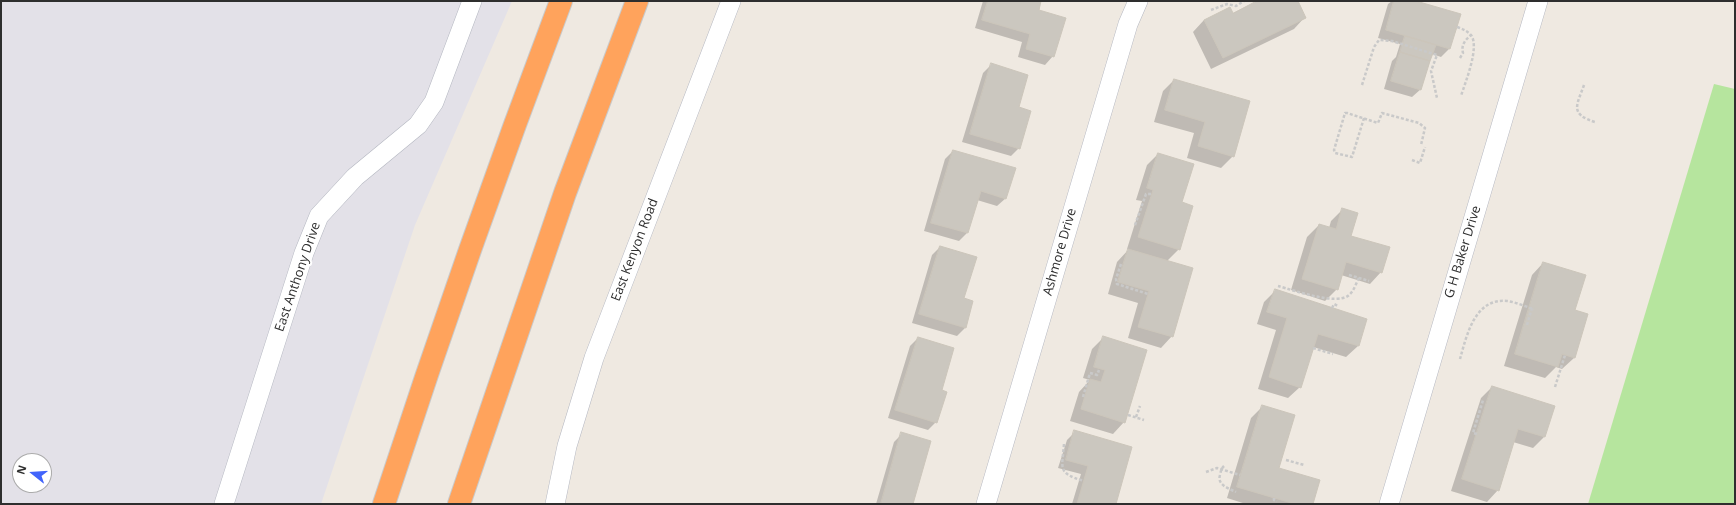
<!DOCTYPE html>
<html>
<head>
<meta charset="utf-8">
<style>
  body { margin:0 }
  #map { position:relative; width:1736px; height:505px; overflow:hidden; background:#efe9e1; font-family:"Open Sans",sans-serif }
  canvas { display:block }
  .frame { position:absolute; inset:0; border:2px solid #2e2e2e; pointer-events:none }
  .north { position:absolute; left:12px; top:453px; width:40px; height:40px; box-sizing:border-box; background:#fff; border:1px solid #ababab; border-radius:50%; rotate:287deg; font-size:11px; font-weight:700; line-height:16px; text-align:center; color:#2e2e2e }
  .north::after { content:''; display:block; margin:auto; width:14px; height:18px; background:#4264fb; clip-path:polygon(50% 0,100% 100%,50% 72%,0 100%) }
</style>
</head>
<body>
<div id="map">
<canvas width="1736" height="505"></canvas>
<div class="frame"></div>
<div class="north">N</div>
</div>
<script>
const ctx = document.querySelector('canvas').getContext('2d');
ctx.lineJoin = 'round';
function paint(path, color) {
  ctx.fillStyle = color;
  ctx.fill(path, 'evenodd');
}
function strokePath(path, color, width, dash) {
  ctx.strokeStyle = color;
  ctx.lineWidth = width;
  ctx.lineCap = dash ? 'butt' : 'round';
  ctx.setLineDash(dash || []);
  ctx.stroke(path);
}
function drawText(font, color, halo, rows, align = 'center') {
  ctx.font = font + ' "Open Sans",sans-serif';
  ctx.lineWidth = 4;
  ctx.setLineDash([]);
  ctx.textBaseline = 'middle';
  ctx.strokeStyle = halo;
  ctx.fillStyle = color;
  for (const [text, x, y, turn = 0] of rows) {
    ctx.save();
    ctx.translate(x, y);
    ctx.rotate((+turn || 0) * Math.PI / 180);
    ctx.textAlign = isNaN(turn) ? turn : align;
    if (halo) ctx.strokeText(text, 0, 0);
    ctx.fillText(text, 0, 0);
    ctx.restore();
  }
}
paint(new Path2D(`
  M 1,1 L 512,1 L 415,225 L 321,504 L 1,504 ZM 20,461 L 44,461 L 44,485 L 20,485 Z`), '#e3e1e8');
paint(new Path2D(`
  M 1714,84 L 1735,89 L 1735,504 L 1588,504 Z`), '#b6e59e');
paint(new Path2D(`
  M 983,1 L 1040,1 L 1038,10 L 1053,56 L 1045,65 L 1018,57 L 1022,42 L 975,28 Z
  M 1259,1 L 1297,1 L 1305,17 L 1294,29 L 1211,69 L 1193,32 L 1204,20 L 1232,14 Z
  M 1392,1 L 1413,1 L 1460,15 L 1449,49 L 1441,57 L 1432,54 L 1421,89 L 1412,97 L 1384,89 L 1392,61 L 1396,57 L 1400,44 L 1378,38 L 1388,4 Z
  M 991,65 L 1019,148 L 1011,156 L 962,142 L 983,73 Z
  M 1174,80 L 1233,156 L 1221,168 L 1187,158 L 1194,133 L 1154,122 L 1163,91 Z
  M 953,151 L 1006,198 L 997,206 L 977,200 L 967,233 L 959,241 L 924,231 L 945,159 Z
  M 1158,154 L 1181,203 L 1179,249 L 1167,261 L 1172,336 L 1161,348 L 1128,338 L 1138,303 L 1108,294 L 1117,262 L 1129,249 L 1127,249 L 1142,201 L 1136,200 L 1147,165 Z
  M 1343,209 L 1350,237 L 1381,272 L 1370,284 L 1341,275 L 1337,289 L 1325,301 L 1291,290 L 1307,237 L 1319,225 L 1329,228 L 1331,221 Z
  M 940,247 L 963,299 L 972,302 L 965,328 L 957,336 L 912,323 L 932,255 Z
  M 1543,263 L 1574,310 L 1587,314 L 1574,358 L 1562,369 L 1556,367 L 1545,378 L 1504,366 L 1532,275 Z
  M 1275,291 L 1366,319 L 1358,346 L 1346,357 L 1313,347 L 1300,387 L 1288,398 L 1258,389 L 1276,330 L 1257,324 L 1264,302 Z
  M 1104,337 L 1124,422 L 1113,434 L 1070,421 L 1079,392 L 1090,380 L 1083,378 L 1092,349 Z
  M 918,338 L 941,391 L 936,422 L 928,430 L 888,418 L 910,346 Z
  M 1492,387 L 1544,437 L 1533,448 L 1513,442 L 1498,490 L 1487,502 L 1451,491 L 1481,398 Z
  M 1263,406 L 1278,469 L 1312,504 L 1246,504 L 1227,498 L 1251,418 Z
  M 1075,432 L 1115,504 L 1072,504 L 1081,474 L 1058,468 L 1067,440 Z
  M 902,434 L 912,504 L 876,504 L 894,442 Z`), '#0003');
const building = new Path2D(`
  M 988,1 L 1041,1 L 1039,10 L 1066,18 L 1054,57 L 1026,49 L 1030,34 L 982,20 Z
  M 1257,1 L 1298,1 L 1306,18 L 1223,58 L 1204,20 L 1230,7 L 1233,13 Z
  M 1394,1 L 1416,1 L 1461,14 L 1450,49 L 1386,30 Z
  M 1405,36 L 1436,45 L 1430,61 L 1400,52 Z
  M 1400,52 L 1430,61 L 1421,90 L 1391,81 Z
  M 991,63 L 1028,75 L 1019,107 L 1031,111 L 1020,149 L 970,134 Z
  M 1174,79 L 1250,101 L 1234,157 L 1198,146 L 1205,122 L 1165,110 Z
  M 953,150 L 1016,168 L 1006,199 L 981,191 L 968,233 L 931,223 Z
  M 1158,153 L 1194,164 L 1182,202 L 1193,206 L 1180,250 L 1138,237 L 1153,190 L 1147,188 Z
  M 1342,208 L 1358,213 L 1351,236 L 1390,247 L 1382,273 L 1346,262 L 1338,290 L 1302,279 L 1319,224 L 1336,229 Z
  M 940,246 L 977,257 L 964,298 L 973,301 L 966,328 L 919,314 Z
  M 1128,249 L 1193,268 L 1173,337 L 1138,327 L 1149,291 L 1118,282 Z
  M 1543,262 L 1586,275 L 1575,310 L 1588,314 L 1575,358 L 1562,354 L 1558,367 L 1515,354 Z
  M 1275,289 L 1367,319 L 1359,346 L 1318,334 L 1301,388 L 1269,377 L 1287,318 L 1267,312 Z
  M 1103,336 L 1147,350 L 1125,423 L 1081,409 L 1090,379 L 1101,382 L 1105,370 L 1094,367 Z
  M 918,337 L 954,348 L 942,390 L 947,392 L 937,423 L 895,410 Z
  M 1492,386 L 1555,406 L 1545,437 L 1518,429 L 1499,491 L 1462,479 Z
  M 1262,405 L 1295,415 L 1279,468 L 1320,480 L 1313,504 L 1295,504 L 1237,487 Z
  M 1074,430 L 1132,447 L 1116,504 L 1077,504 L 1088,466 L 1066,460 Z
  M 901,432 L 931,441 L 913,504 L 881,504 Z`);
paint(building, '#cbc7bf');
strokePath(building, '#cbc5ba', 1);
const street = new Path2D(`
  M 224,504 L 304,253 L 319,216 L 355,177 L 418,125 L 434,102 L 472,1
  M 555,504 L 567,446 L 594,358 L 731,1
  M 986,504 L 1128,24 L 1138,1
  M 1389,504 L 1538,1`);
const highway = new Path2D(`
  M 384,504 C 439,335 498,167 561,1
  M 459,504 L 565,193 L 637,1`);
strokePath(street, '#b4b7c1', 20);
strokePath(highway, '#c9c9c9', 24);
strokePath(new Path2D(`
  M 1255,1 L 1255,2
  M 1211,10 L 1227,4 L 1236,6 L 1244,1
  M 1457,27 C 1463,29 1467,31 1471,35 C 1480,47 1465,83 1461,96
  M 1460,58 L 1463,53 C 1461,45 1465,40 1471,35
  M 1362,85 L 1374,47 L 1379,40 L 1392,41 L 1437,55 L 1431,71 L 1437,98
  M 1584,85 C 1577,105 1569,114 1595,122
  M 1364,118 L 1352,157 L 1335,153 L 1334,150 L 1345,113 L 1347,113 L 1378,123 L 1382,113 L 1419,123 L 1425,128 L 1421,145
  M 1412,160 L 1420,163 L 1425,147
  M 1135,225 L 1146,194 L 1151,194
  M 1121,264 L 1116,279 L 1117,284 L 1148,294
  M 1349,275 L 1369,281
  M 1278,286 C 1293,290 1337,306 1349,295 C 1354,291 1356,283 1359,278
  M 1332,308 L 1334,304 L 1338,306
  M 1527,325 L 1532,308
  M 1313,348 L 1333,354
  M 1460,359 C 1467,334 1475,298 1507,301 C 1516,302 1526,307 1534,309
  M 1555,387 L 1565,355
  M 1083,397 L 1090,373 L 1097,375 L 1099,370
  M 1128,415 L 1144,420
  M 1136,417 L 1140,406
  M 1477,434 L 1473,433 L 1483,400
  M 1064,444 C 1062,469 1057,473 1084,481
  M 1286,460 L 1304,465
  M 1224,466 C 1221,469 1221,471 1220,475 C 1217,485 1228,488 1236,492
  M 1206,472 L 1217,468 L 1240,475
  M 1274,498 L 1274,500 L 1277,501`), '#c9c9c9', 2.5, [3, 2]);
strokePath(street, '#fff', 19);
strokePath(highway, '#ffa35c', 22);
drawText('13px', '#2e2e2e', '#fff', [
  ["East Kenyon Road",635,250,-69],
  ["Ashmore Drive",1060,252,-74],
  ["G H Baker Drive",1463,252,-73],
  ["East Anthony Drive",298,277,-71]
]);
</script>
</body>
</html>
